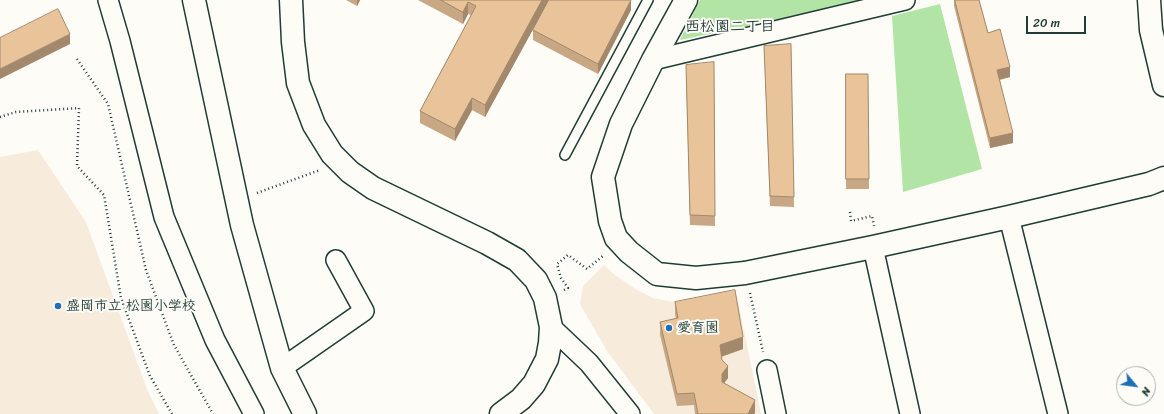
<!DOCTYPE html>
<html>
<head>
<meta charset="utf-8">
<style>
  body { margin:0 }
  #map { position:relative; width:1164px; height:414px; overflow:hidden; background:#fdfcf7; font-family:Sriracha,sans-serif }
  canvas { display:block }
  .north { position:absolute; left:1116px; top:366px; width:40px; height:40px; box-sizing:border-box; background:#fdfcf7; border:1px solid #a4b0a9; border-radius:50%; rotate:119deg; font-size:11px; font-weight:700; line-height:16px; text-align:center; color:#1f3d34 }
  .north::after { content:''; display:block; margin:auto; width:14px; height:18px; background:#1f6fb2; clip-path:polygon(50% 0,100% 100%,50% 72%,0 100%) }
  .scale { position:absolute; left:1026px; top:16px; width:60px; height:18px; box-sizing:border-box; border:2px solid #1f3d34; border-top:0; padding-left:5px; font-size:12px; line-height:14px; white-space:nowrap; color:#1f3d34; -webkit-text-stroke:3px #fdfcf7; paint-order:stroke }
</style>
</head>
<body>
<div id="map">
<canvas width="1164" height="414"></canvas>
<div class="north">N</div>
<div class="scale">20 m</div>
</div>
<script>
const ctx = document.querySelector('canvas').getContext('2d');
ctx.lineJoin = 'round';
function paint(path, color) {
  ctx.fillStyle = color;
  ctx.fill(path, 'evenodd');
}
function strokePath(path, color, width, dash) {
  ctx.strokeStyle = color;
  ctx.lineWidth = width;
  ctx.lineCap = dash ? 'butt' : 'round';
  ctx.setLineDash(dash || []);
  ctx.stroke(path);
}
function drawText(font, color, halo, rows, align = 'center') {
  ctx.font = font + ' Sriracha,"Klee One",sans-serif';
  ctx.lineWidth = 4;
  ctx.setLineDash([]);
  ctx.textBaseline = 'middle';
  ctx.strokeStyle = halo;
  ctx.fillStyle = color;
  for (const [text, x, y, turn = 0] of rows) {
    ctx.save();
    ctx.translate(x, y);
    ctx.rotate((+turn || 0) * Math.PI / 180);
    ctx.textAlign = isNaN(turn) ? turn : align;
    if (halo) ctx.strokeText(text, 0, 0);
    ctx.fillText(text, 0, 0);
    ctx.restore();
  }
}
paint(new Path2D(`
  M 38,150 L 86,222 L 147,389 L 159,414 L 0,414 L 0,157 Z
  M 604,265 L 615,275 L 637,290 L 653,298 L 673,302 L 712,301 L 737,296 L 761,414 L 654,414 L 607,351 L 580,304 L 583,286 Z`), '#f7ebdb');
paint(new Path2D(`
  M 700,0 L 864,0 L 806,14 L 680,40 Z
  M 940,4 L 982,169 L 903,192 L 892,16 Z`), '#b1e4a5');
const lane = new Path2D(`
  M 565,155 L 648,0`);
const street = new Path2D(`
  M 108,0 L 120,41 L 164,217 L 215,340 L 254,414
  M 653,60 L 905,0
  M 1009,217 L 1058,414
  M 873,247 L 910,414
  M 551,327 L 589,363 L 630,414
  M 282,368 L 364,311 L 336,260
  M 767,370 L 776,414`);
const secondary = new Path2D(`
  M 194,0 L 242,225 L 282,368 L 305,414
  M 291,0 L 293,42 L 298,83 L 314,125 L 332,154 L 350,172 L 373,188 L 487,243 L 517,260 L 536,280 L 545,298 L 551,327 L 550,343 L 547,359 L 534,384 L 521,399 L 501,414
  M 686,0 L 653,60 L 621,124 L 603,177 L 610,221 L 616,238 L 629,252 L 657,274 L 696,278 L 745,273 L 873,247 L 1009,217 L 1149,184 L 1164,178
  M 1149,0 L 1151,30 L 1164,85`);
strokePath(lane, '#1f3d34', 12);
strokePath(street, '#1f3d34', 22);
strokePath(secondary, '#1f3d34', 25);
strokePath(new Path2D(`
  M 77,59 L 108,104 L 146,270 L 174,345 L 213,414
  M 0,117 L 16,112 L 79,108 L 77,166 L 104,195 L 121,298 L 150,376 L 172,414
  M 257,193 L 320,170
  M 850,212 L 851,221 L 872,216 L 874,226
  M 564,290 L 568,288 L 561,278 L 557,264 L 568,255 L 587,269 L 604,255
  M 750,293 L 763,352`), '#1f3d34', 2.5, [1, 3]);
strokePath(lane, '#fdfcf7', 9);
strokePath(street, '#fdfcf7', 19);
strokePath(secondary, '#fdfcf7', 22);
paint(new Path2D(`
  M 346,0 L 360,0 L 357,6 Z
  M 418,0 L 549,0 L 485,117 L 472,110 L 455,141 L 420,123 L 420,111 L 471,15 L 468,14 L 463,24 Z
  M 954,0 L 979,0 L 988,33 L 1010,77 L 1000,80 L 1013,143 L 990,148 L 954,6 Z
  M 631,10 L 598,74 L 533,40 L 533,30 Z
  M 791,44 L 794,207 L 770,206 L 764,46 Z
  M 714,62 L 715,226 L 690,225 L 686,75 Z
  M 846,74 L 868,74 L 869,189 L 846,189 Z
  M 675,302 L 743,349 L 721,357 L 728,378 L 724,383 L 755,413 L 754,414 L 695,414 L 694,405 L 677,406 L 660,335 L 660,322 L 676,319 L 675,314 Z`), '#c8a884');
paint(new Path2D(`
  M 357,0 L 360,0 L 357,6 Z
  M 542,0 L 549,0 L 485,117 L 485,105 Z
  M 631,0 L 631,10 L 598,74 L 598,64 Z
  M 468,2 L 468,14 L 463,24 L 463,12 Z
  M 70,34 L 70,44 L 0,79 L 0,69 Z
  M 1010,67 L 1010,77 L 997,80 L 997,70 Z
  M 472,98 L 472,110 L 455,141 L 455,129 Z
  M 1013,133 L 1013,143 L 990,148 L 990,138 Z
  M 743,337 L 743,349 L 720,357 L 720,345 Z
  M 728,366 L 728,378 L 722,386 L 722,374 Z
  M 755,400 L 755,413 L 754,414 L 748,414 Z`), '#a3886b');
const building = new Path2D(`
  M 441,0 L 542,0 L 485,105 L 472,98 L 455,129 L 420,111 L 476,6 L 468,2 L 463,12 Z
  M 549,0 L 631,0 L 598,64 L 533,30 Z
  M 955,0 L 979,0 L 988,33 L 1000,29 L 1010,67 L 997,70 L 1013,133 L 990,138 Z
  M 58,9 L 70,34 L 0,69 L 0,38 Z
  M 791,44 L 794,197 L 770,196 L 764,46 Z
  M 714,62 L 715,216 L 690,215 L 686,65 Z
  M 846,74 L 868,74 L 869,179 L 846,179 Z
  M 735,290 L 743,337 L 720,345 L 722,360 L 728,366 L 722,374 L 722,382 L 755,400 L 748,414 L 698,414 L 694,393 L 677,394 L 660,322 L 678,318 L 675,302 Z`);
paint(building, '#e9c399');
strokePath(building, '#a3886b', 1);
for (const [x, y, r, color] of [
  [58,306,4,"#1f6fb2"],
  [669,328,4,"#1f6fb2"]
]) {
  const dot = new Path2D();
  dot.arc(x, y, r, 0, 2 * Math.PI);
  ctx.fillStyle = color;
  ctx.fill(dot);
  strokePath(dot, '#fdfcf7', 1.5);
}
drawText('bold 14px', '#1f3d34', '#fdfcf7', [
  ["盛岡市立 松園小学校",66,306],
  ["愛育園",677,328]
], 'left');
drawText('bold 15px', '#1f3d34', '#fdfcf7', [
  ["西松園二丁目",730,27]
]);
</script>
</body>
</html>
